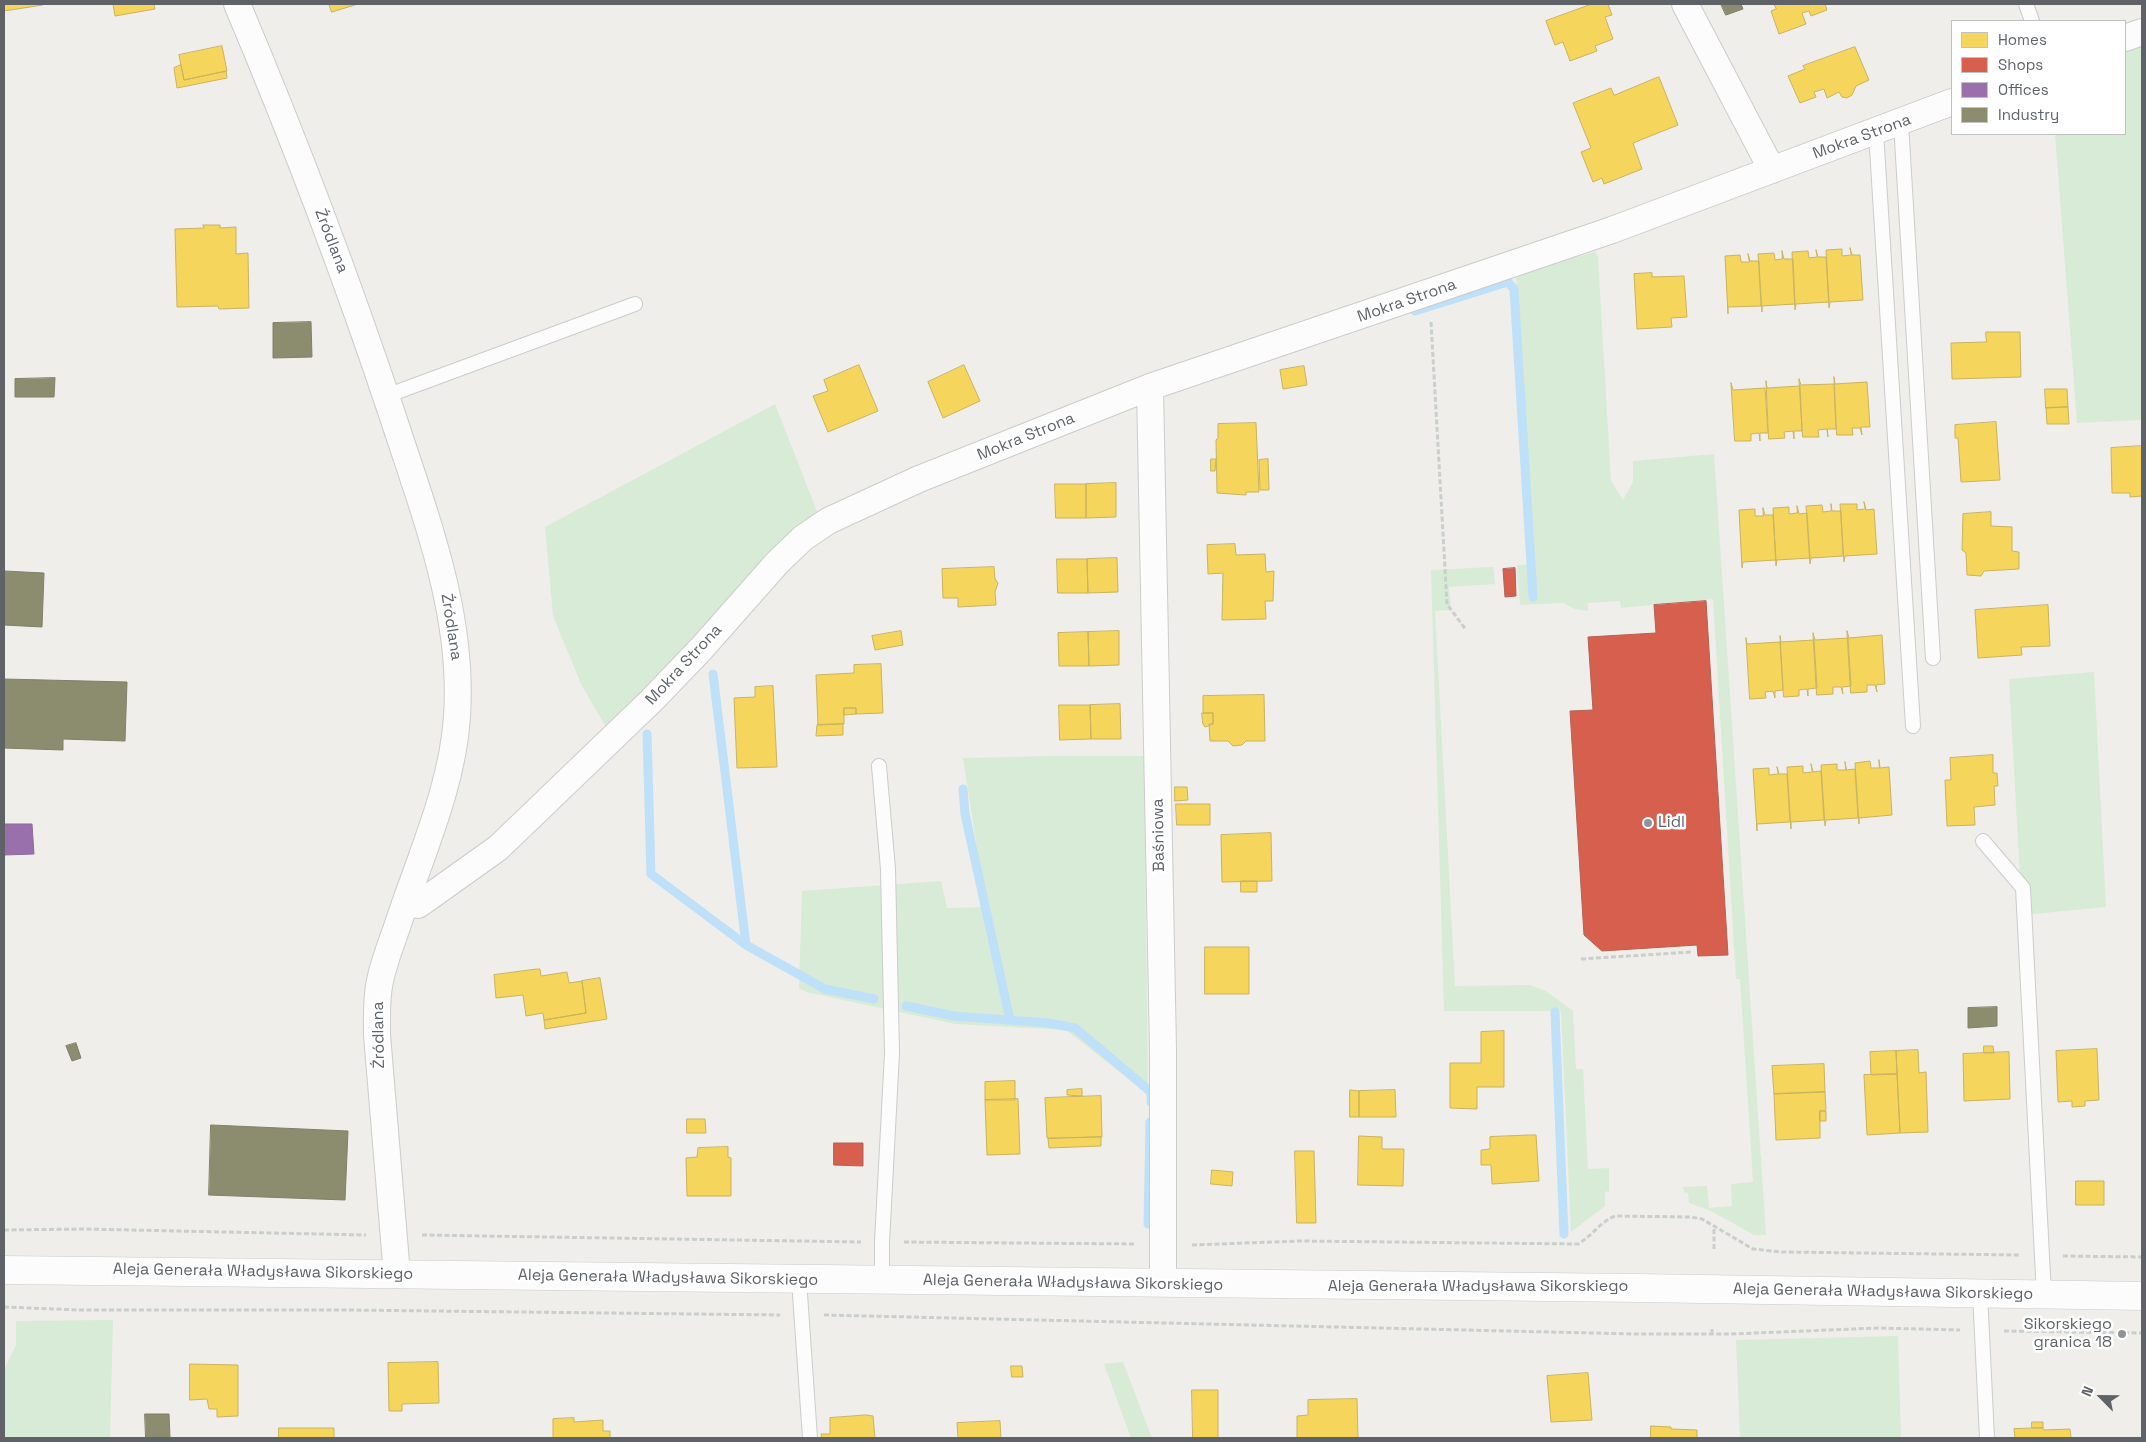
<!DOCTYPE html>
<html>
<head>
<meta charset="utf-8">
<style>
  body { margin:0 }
  #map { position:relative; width:2146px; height:1442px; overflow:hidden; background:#efeeea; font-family:"Space Grotesk",sans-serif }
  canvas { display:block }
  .frame { position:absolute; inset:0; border:5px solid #5f6368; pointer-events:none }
  .legend { position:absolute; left:1951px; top:20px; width:175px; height:115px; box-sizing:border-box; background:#fff; border:1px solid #bfc1c3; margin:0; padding:6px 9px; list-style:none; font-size:15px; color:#5f6368 }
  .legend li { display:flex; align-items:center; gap:10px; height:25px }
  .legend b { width:25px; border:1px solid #bfc1c3 }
  .north { position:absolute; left:2076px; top:1372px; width:50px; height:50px; -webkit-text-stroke:4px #fff; paint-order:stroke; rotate:293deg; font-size:14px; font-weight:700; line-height:20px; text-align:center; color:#5f6368 }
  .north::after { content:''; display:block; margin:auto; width:18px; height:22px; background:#5f6368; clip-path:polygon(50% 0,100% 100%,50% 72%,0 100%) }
</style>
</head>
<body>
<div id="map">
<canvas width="2146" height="1442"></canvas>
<div class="frame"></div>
<ul class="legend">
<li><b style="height:14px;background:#f6d55c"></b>Homes</li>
<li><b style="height:14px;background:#d6604d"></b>Shops</li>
<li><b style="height:14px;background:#9970ab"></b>Offices</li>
<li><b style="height:14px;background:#8c8c6e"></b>Industry</li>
</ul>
<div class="north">N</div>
</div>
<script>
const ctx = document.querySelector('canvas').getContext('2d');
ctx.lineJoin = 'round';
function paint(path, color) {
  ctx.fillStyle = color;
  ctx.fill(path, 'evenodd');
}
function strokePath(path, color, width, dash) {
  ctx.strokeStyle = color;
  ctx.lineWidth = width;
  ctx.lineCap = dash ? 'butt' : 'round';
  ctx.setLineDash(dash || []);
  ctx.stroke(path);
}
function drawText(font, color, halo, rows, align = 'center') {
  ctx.font = font + ' "Space Grotesk",sans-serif';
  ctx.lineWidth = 5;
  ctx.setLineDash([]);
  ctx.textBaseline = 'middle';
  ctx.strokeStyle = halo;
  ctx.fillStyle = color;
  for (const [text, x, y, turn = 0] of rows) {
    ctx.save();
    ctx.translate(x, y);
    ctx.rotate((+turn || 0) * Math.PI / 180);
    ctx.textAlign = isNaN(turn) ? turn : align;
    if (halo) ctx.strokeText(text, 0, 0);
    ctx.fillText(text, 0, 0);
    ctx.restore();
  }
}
paint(new Path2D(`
  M 2142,43 L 2142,420 L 2077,423 L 2055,134 L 2125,134 L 2125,49 Z
  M 1595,252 L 1598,257 L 1611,481 L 1623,500 L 1633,482 L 1633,461 L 1714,454 L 1766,1235 L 1754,1235 L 1711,1211 L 1689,1203 L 1688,1193 L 1684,1192 L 1683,1187 L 1707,1186 L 1709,1208 L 1732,1206 L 1731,1184 L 1753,1182 L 1740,979 L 1736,979 L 1713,599 L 1621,608 L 1620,601 L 1588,603 L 1588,611 L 1575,609 L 1563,603 L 1520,605 L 1517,565 L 1535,564 L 1516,274 Z
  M 775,404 L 818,514 L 608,731 L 581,684 L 553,616 L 545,527 Z
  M 1493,567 L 1495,584 L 1449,587 L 1451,610 L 1435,611 L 1455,986 L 1530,985 L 1546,991 L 1573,1011 L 1576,1069 L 1583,1069 L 1588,1169 L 1609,1168 L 1609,1191 L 1605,1192 L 1605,1206 L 1571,1232 L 1561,1011 L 1444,1011 L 1431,570 Z
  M 2094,672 L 2106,907 L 2022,915 L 2009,679 Z
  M 1049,756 L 1144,756 L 1148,1094 L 1066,1030 L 955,1024 L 806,992 L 799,988 L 802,891 L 941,881 L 947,908 L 986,907 L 963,758 Z
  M 113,1320 L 110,1438 L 4,1438 L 4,1370 L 16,1345 L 16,1321 Z
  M 1898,1336 L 1901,1438 L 1740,1438 L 1736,1340 Z
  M 1123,1362 L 1152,1438 L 1131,1438 L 1104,1364 Z`), '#d8ebd6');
const homes = new Path2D(`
  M 4,4 L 43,4 L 43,5 L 4,11 Z
  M 106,4 L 154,4 L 155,9 L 115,16 L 113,4 Z
  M 329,4 L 358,4 L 332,12 Z
  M 1592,4 L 1608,4 L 1612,15 L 1605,17 L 1613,39 L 1595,46 L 1597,51 L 1570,61 L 1563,42 L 1555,45 L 1546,21 Z
  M 1774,4 L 1825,4 L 1827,10 L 1811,16 L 1809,11 L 1802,13 L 1806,24 L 1779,34 L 1771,11 L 1776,9 Z
  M 222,46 L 227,71 L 184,80 L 179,55 Z
  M 1855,47 L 1869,80 L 1856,86 L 1852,95 L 1847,98 L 1842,97 L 1839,92 L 1827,98 L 1824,89 L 1814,92 L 1816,97 L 1800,103 L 1788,76 L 1805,69 L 1803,66 Z
  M 181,65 L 184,80 L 226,71 L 227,78 L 177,88 L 174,68 Z
  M 1659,77 L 1678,125 L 1633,143 L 1642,169 L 1604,184 L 1602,178 L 1593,182 L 1581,152 L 1591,148 L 1573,103 L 1611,88 L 1614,95 Z
  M 203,225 L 220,225 L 220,228 L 236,227 L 236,254 L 248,253 L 249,308 L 219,309 L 218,306 L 177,307 L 175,229 L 204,228 Z
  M 1850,248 L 1852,255 L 1860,255 L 1863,300 L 1830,302 L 1829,308 L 1826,250 L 1842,249 L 1842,256 L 1851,255 Z
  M 1816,250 L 1818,257 L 1826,257 L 1829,302 L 1796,304 L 1795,310 L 1792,252 L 1808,251 L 1809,258 L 1817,257 Z
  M 1782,251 L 1784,259 L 1793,259 L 1795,304 L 1762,306 L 1762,312 L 1758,254 L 1774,253 L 1775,260 L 1782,259 Z
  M 1748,254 L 1750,261 L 1759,261 L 1761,306 L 1728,307 L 1728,314 L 1725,256 L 1740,255 L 1741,262 L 1749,262 Z
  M 1652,273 L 1652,277 L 1684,276 L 1687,317 L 1671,318 L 1672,327 L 1637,329 L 1634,274 Z
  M 1986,332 L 2020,332 L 2021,377 L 1952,379 L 1951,343 L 1986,342 Z
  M 859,365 L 878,411 L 828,432 L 813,396 L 828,391 L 824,380 Z
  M 964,365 L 980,401 L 943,418 L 928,382 Z
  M 1304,366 L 1307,385 L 1283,389 L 1280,370 Z
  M 1834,377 L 1835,384 L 1867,382 L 1870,427 L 1861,427 L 1862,435 L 1860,428 L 1852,428 L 1853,435 L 1837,435 Z
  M 1799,379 L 1801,385 L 1834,384 L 1836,429 L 1827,429 L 1828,437 L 1827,429 L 1818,430 L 1819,437 L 1803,437 Z
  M 1766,381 L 1767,388 L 1800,386 L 1802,431 L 1794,431 L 1794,439 L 1793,431 L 1784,432 L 1785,438 L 1769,439 Z
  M 1731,383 L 1733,390 L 1765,388 L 1768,433 L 1760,433 L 1760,441 L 1759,433 L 1751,434 L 1751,441 L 1735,441 Z
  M 2045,389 L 2067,389 L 2068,407 L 2046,408 Z
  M 2068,407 L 2069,424 L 2047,424 L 2046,408 Z
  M 1996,422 L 2000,480 L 1961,482 L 1958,438 L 1955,438 L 1955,425 Z
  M 1256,423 L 1259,492 L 1246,492 L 1246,495 L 1217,493 L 1216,440 L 1218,438 L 1218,424 Z
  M 2142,446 L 2142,496 L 2130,497 L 2130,493 L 2112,493 L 2111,448 Z
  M 1211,459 L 1216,459 L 1215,471 L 1211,471 Z
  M 1268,459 L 1269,490 L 1260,490 L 1259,460 Z
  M 1116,483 L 1116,517 L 1086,518 L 1086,484 Z
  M 1055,484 L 1086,484 L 1086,518 L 1056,518 Z
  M 1864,502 L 1866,510 L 1874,509 L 1877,554 L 1845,556 L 1844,562 L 1840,504 L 1857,504 L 1857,510 L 1865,509 Z
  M 1831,504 L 1832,511 L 1841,511 L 1843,556 L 1811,558 L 1810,564 L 1806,506 L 1822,505 L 1823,512 L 1831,511 Z
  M 1797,506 L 1799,514 L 1807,513 L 1810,558 L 1777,560 L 1776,566 L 1773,508 L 1789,507 L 1789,514 L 1797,513 Z
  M 1763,508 L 1765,515 L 1773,515 L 1776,560 L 1743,562 L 1742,568 L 1739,510 L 1755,509 L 1755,516 L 1763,516 Z
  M 1991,512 L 1991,526 L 2012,527 L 2012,551 L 2019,552 L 2019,569 L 1984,571 L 1981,576 L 1967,575 L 1966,553 L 1962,550 L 1963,514 Z
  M 1235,544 L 1236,555 L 1265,554 L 1266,572 L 1274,571 L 1273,601 L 1265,601 L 1266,619 L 1222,620 L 1223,573 L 1208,574 L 1207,545 Z
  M 1117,558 L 1118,592 L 1088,593 L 1087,559 Z
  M 1057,559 L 1087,559 L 1088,593 L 1058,593 Z
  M 994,567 L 995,579 L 998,583 L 995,592 L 996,605 L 958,607 L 958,598 L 943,598 L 942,569 Z
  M 2048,605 L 2050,646 L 2021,647 L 2022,655 L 1978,658 L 1975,610 Z
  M 901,631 L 903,645 L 875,650 L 872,636 Z
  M 1119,631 L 1119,665 L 1089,666 L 1088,632 Z
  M 1847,631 L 1849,638 L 1882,635 L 1885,684 L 1876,685 L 1877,692 L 1875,685 L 1867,685 L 1867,692 L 1851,693 Z
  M 1088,632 L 1089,666 L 1059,666 L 1058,633 Z
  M 1813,633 L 1815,640 L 1848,638 L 1851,686 L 1842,687 L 1843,694 L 1841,687 L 1833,687 L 1833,694 L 1817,695 Z
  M 1780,636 L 1781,642 L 1814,640 L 1817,688 L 1808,689 L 1808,696 L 1807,689 L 1799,690 L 1799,696 L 1784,697 Z
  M 1746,638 L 1747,644 L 1780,642 L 1783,690 L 1775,691 L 1775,698 L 1773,691 L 1765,692 L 1766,698 L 1750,699 Z
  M 881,664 L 883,713 L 856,714 L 856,708 L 844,708 L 844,724 L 818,725 L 816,675 L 854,673 L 854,665 Z
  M 773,686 L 777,767 L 737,768 L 734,698 L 755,697 L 755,687 Z
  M 1264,695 L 1265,741 L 1246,741 L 1242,745 L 1233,746 L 1228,741 L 1210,741 L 1209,724 L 1213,724 L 1213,713 L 1203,713 L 1203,696 Z
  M 1120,704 L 1121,739 L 1091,739 L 1090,705 Z
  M 1059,705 L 1090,705 L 1091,739 L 1060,740 Z
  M 844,708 L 856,708 L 856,714 L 844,715 Z
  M 1202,713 L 1213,713 L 1213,724 L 1205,727 L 1203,724 Z
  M 843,724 L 843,735 L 816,736 L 817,725 Z
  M 1993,755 L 1993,773 L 1997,773 L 1998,786 L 1994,786 L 1995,805 L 1974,807 L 1975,825 L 1947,826 L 1945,780 L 1951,780 L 1950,758 Z
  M 1879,760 L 1880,768 L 1889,767 L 1892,815 L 1859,818 L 1859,824 L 1855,763 L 1870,761 L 1871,768 L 1879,768 Z
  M 1845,762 L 1846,770 L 1855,769 L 1858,818 L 1826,820 L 1825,826 L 1821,765 L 1837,764 L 1837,770 L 1846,770 Z
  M 1811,764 L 1813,772 L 1821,771 L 1824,820 L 1791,822 L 1791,829 L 1787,767 L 1803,766 L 1803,773 L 1812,772 Z
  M 1777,767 L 1779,774 L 1787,774 L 1790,822 L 1757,824 L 1757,831 L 1753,769 L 1769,768 L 1769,775 L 1778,774 Z
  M 1175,787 L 1187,787 L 1188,800 L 1175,801 Z
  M 1176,804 L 1210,804 L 1210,825 L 1177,825 Z
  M 1271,833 L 1272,881 L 1222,882 L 1221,835 Z
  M 1241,881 L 1257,881 L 1257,892 L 1241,892 Z
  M 1205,947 L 1249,947 L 1249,994 L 1205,994 Z
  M 537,969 L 540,969 L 541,976 L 567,972 L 569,983 L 582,981 L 586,1013 L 544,1020 L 543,1013 L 526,1016 L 523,995 L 496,998 L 494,975 Z
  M 600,978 L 607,1019 L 545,1029 L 544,1020 L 586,1013 L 582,981 Z
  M 1504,1031 L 1504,1087 L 1477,1087 L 1477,1109 L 1450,1108 L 1450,1063 L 1481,1063 L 1481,1032 Z
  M 1984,1046 L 1993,1046 L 1994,1053 L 1984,1053 Z
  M 2097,1049 L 2099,1100 L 2085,1101 L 2085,1106 L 2072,1107 L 2072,1101 L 2058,1102 L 2056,1051 Z
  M 1918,1050 L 1919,1073 L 1926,1072 L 1928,1132 L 1900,1133 L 1896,1051 Z
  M 1896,1051 L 1897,1074 L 1871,1075 L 1870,1052 Z
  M 2009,1052 L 2010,1099 L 1964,1101 L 1963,1054 Z
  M 1824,1064 L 1825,1092 L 1774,1094 L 1772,1066 Z
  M 1897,1074 L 1900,1133 L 1867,1135 L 1864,1075 Z
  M 1015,1081 L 1015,1100 L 985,1100 L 985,1082 Z
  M 1082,1089 L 1082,1096 L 1067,1095 L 1067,1090 Z
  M 1350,1090 L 1359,1091 L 1359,1117 L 1350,1117 Z
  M 1395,1090 L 1396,1117 L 1359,1117 L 1359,1091 Z
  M 1825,1092 L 1826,1109 L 1825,1111 L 1820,1111 L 1820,1138 L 1776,1140 L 1774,1094 Z
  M 1101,1096 L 1102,1137 L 1047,1138 L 1045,1098 Z
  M 1018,1099 L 1020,1154 L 987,1155 L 985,1100 Z
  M 1820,1111 L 1826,1111 L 1826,1121 L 1820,1121 Z
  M 687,1119 L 705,1119 L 706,1133 L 687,1133 Z
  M 1529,1135 L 1536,1135 L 1539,1181 L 1492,1184 L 1491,1165 L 1481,1165 L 1481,1150 L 1490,1149 L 1490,1137 Z
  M 1359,1136 L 1382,1137 L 1382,1149 L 1404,1149 L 1403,1186 L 1358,1185 Z
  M 1101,1137 L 1101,1146 L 1049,1148 L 1048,1139 Z
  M 728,1147 L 728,1157 L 731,1158 L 731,1196 L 687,1196 L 686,1158 L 697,1157 L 698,1148 Z
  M 1295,1151 L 1314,1151 L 1316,1223 L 1297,1223 Z
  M 1212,1170 L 1233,1172 L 1232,1186 L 1211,1184 Z
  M 2076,1181 L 2104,1181 L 2104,1205 L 2076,1205 Z
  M 438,1362 L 439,1403 L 402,1404 L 402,1411 L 389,1411 L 388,1363 Z
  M 190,1364 L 238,1365 L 238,1416 L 217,1417 L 217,1409 L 209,1409 L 207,1399 L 190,1400 Z
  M 1011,1366 L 1022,1366 L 1023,1377 L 1012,1377 Z
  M 1588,1373 L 1592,1420 L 1551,1422 L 1547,1376 Z
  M 1192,1390 L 1218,1390 L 1218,1438 L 1193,1438 Z
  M 1357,1399 L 1358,1438 L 1297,1438 L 1297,1416 L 1308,1415 L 1308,1400 Z
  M 866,1415 L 873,1416 L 875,1438 L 822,1438 L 821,1434 L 830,1434 L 830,1418 Z
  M 574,1418 L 574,1422 L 603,1420 L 603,1431 L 610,1431 L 610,1438 L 553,1438 L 553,1419 Z
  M 1000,1421 L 1001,1438 L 958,1438 L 957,1423 Z
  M 2032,1422 L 2043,1422 L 2043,1428 L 2032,1428 Z
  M 1651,1426 L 1671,1427 L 1671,1429 L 1697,1430 L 1697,1438 L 1651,1438 Z
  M 279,1428 L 334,1428 L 334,1438 L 279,1438 Z
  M 2043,1428 L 2044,1430 L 2070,1429 L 2071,1438 L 2015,1438 L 2014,1429 Z`);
paint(homes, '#f6d55c');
strokePath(homes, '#c9b360', 1);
const shops = new Path2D(`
  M 1515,568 L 1516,596 L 1505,597 L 1503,569 Z
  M 1706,601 L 1728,955 L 1698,956 L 1697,945 L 1602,951 L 1584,935 L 1570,711 L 1593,710 L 1588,637 L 1656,633 L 1654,605 Z
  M 834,1143 L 863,1143 L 863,1166 L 834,1165 Z`);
paint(shops, '#d6604d');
strokePath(shops, '#b26155', 1);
const offices = new Path2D(`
  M 4,824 L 32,824 L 34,854 L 4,855 Z`);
paint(offices, '#9970ab');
strokePath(offices, '#886c97', 1);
const industry = new Path2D(`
  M 1721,4 L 1741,4 L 1743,9 L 1726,15 Z
  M 311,322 L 312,357 L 273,358 L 273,323 Z
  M 55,378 L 54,397 L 15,397 L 15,379 Z
  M 4,571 L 44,573 L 42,627 L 4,625 Z
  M 4,679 L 127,682 L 125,741 L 63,739 L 63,750 L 4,748 Z
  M 1997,1007 L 1997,1026 L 1968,1028 L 1968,1008 Z
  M 76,1043 L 81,1058 L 72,1061 L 66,1046 Z
  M 211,1125 L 348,1131 L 345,1200 L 209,1195 Z
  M 145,1414 L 169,1414 L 170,1438 L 146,1438 Z`);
paint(industry, '#8c8c6e');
strokePath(industry, '#7e806c', 1);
strokePath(new Path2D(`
  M 1415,311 L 1508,282 L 1514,289 L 1533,597
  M 713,674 L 746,945
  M 647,734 L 651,874 L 746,945 L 825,989 L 874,999
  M 963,789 L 965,814 L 1010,1020
  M 906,1006 L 954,1016 L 1048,1023 L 1075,1028 L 1151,1092 L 1151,1102
  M 1555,1012 L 1564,1234
  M 1148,1224 L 1150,1122`), '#bfe0f9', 9);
const lane = new Path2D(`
  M 2026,4 L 2032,21
  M 1901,123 L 1933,658
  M 1876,132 L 1913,726
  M 386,396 L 635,304
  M 879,766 L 888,869 L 892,1053 L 882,1242 L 882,1281
  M 1983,841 L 2023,888 L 2044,1295
  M 799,1280 L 810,1438
  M 1980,1293 L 1987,1438`);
const street = new Path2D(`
  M 237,4 C 295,141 347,279 394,420 C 425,515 464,614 457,716 C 453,786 420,857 398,924 C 392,942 384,961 380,981 C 376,998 377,1017 377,1035 L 397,1275
  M 1685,4 L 1772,170
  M 2125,38 L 2142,32
  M 1150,387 L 1163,1049 L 1163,1283
  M 405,903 L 418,905 L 498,848 L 651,701 L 701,649 L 777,563 L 803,538 L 828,521 L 919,479 L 1150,387 L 1612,230 L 1952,102`);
const secondary = new Path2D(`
  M 4,1270 L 1639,1288 L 2142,1296`);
strokePath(lane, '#cbcccc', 16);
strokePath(street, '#cbcccc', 28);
strokePath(secondary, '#cacacb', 29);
strokePath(new Path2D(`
  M 1431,322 L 1447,604 L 1466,630
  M 1581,959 L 1692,952
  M 4,1230 L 83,1229 L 366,1235
  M 422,1235 L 861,1242
  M 904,1242 L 1136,1244
  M 1192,1245 L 1300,1241 L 1578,1244 C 1592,1236 1600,1222 1615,1216 L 1691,1217 L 1702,1219 L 1753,1249 L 1782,1252 L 2019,1255
  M 1714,1249 L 1714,1226
  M 2063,1256 L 2142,1257
  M 4,1307 L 79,1310 L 347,1310 L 780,1315
  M 824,1315 L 1635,1334 L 1731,1334 L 1878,1328 L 1960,1330
  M 2004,1331 L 2142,1333
  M 1712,1334 L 1712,1329`), '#cacfcc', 3, [5, 2.5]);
strokePath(lane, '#fdfcfc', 14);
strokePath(street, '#fdfcfc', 26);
strokePath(secondary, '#fdfcfc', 28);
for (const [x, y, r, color] of [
  [1648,823,5,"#919496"],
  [2122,1334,5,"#919496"]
]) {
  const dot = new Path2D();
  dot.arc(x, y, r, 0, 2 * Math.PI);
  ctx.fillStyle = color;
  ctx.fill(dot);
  strokePath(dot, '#fff', 2);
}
drawText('16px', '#5f6368', '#fff', [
  ["Mokra Strona",1862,137,-20],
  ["Źródlana",331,241,69],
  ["Mokra Strona",1407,301,-19],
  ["Mokra Strona",1026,437,-22],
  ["Źródlana",451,627,81],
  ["Mokra Strona",684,665,-47],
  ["Baśniowa",1159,835,-91],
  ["Źródlana",379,1035,-91],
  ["Aleja Generała Władysława Sikorskiego",263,1272,1],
  ["Aleja Generała Władysława Sikorskiego",668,1278,1],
  ["Aleja Generała Władysława Sikorskiego",1073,1283,1],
  ["Aleja Generała Władysława Sikorskiego",1478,1287],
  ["Aleja Generała Władysława Sikorskiego",1883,1292,1]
]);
drawText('16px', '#5f6368', '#fff', [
  ["Lidl",1658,823],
  ["Sikorskiego",2112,1325,"right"],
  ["granica 18",2112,1343,"right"]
], 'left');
</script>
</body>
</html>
